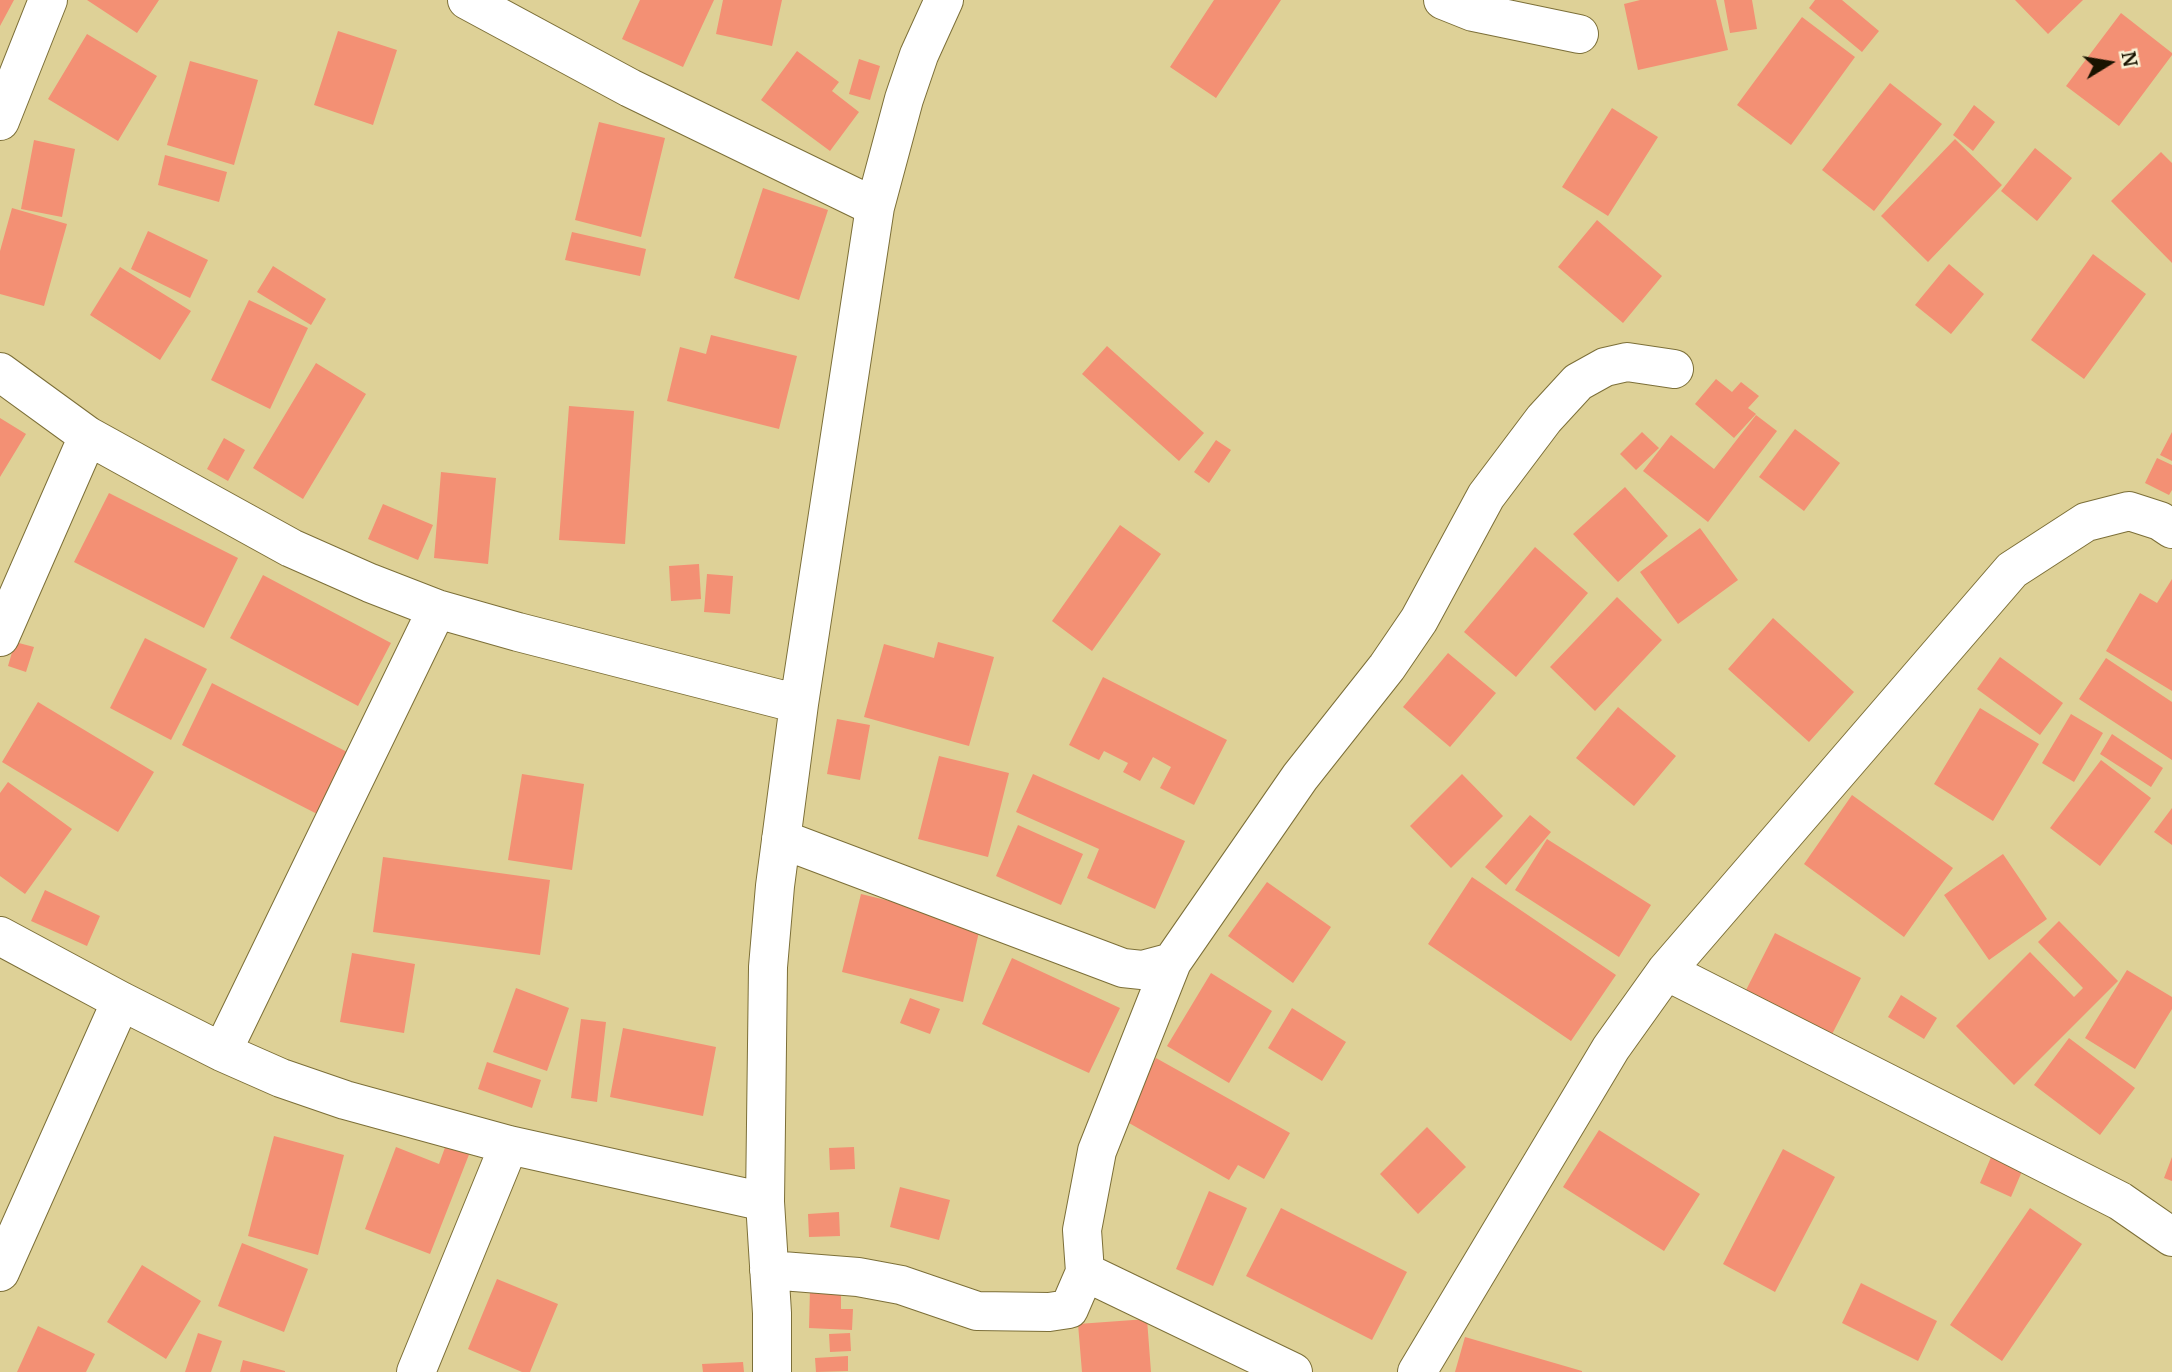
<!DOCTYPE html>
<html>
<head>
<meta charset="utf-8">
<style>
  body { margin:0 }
  #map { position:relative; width:2172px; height:1372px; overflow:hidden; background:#ded197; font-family:Merriweather,serif }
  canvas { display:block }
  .north { position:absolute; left:2074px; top:28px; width:70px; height:70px; -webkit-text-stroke:5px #f8f2d5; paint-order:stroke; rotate:79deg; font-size:19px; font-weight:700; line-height:28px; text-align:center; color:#181300 }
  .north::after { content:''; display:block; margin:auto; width:24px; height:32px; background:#181300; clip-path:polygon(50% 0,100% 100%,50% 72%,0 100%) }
</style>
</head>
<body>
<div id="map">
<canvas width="2172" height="1372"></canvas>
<div class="north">N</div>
</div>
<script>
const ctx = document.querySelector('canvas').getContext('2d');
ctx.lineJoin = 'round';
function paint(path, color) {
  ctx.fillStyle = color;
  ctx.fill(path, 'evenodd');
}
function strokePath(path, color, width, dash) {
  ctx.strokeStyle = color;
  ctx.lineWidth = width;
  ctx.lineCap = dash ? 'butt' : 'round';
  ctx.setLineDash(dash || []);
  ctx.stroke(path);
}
paint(new Path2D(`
  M 0,0 L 14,0 L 0,26 Z
  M 87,0 L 159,0 L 137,33 Z
  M 640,0 L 714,0 L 683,67 L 622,39 Z
  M 723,0 L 782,0 L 772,46 L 716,34 Z
  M 1214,0 L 1281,0 L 1216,98 L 1170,67 Z
  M 1640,0 L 1716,0 L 1728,50 L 1638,70 L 1624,4 Z
  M 1724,0 L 1752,0 L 1757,29 L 1730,33 Z
  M 1815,0 L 1842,0 L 1879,31 L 1862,52 L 1809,8 Z
  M 2015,0 L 2083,0 L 2048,34 Z
  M 2121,13 L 2172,53 L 2172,55 L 2119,126 L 2066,86 Z
  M 1802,17 L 1855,57 L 1791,145 L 1737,105 Z
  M 338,31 L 397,50 L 373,125 L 314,105 Z
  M 87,34 L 157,76 L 118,141 L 48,99 Z
  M 797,51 L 839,82 L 832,91 L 859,112 L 830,151 L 761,100 Z
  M 859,59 L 880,66 L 870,100 L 849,94 Z
  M 190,61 L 258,80 L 234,165 L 167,145 Z
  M 1890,83 L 1942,124 L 1874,211 L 1822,170 Z
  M 1974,105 L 1995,122 L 1973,151 L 1953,135 Z
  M 1612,108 L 1658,137 L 1608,216 L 1562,187 Z
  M 599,122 L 665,138 L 641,237 L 575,220 Z
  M 1955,139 L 2002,185 L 1928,262 L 1881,216 Z
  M 34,140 L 75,149 L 62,217 L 21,209 Z
  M 2035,148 L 2072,178 L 2037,221 L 2001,191 Z
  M 2161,152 L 2172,163 L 2172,263 L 2111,201 Z
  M 165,155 L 227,172 L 219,202 L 158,185 Z
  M 763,188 L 828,210 L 799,300 L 734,278 Z
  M 12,208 L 67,224 L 44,306 L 0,294 L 0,251 Z
  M 1597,220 L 1662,276 L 1623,323 L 1558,267 Z
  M 148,231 L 208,260 L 190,298 L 131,269 Z
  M 572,232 L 646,249 L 640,276 L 565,260 Z
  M 2093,254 L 2146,294 L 2084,379 L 2031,340 Z
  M 1949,264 L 1984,294 L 1951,334 L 1915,305 Z
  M 273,266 L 326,299 L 311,325 L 257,292 Z
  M 120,267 L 191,311 L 160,360 L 90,315 Z
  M 249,300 L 308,328 L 270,409 L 211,380 Z
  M 711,335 L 797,356 L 779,429 L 667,401 L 680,347 L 706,354 Z
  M 1107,346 L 1204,433 L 1179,461 L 1082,374 Z
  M 316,363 L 366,394 L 303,499 L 253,468 Z
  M 1716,379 L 1732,392 L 1741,382 L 1759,396 L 1748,408 L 1756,414 L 1734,438 L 1695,404 Z
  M 569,406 L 634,411 L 625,544 L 559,540 Z
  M 1756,415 L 1777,431 L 1708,522 L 1643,471 L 1671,435 L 1714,469 Z
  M 0,418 L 26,434 L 0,477 Z
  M 1795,429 L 1840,463 L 1804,511 L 1759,477 Z
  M 1642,432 L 1659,448 L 1636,470 L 1620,454 Z
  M 2172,432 L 2172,461 L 2160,455 Z
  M 224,438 L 245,450 L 228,481 L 207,469 Z
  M 1216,440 L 1231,450 L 1209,483 L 1194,472 Z
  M 2157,458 L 2172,465 L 2172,490 L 2169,495 L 2145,483 Z
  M 441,472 L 496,478 L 488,564 L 434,558 Z
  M 1625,487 L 1668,536 L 1618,582 L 1573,534 Z
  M 109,493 L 238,558 L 204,628 L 74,562 Z
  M 383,504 L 433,525 L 418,560 L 368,539 Z
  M 1120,525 L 1161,554 L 1092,651 L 1052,621 Z
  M 1700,528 L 1738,580 L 1678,624 L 1640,572 Z
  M 1535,547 L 1588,593 L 1516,677 L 1464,632 Z
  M 699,564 L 701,599 L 671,601 L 669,566 Z
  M 707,574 L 733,576 L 730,614 L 704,612 Z
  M 263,575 L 391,643 L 358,706 L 230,638 Z
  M 2172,579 L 2172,691 L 2106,651 L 2140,593 L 2157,603 Z
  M 1617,597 L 1662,640 L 1595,711 L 1550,667 Z
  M 1773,618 L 1854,692 L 1809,742 L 1728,669 Z
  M 145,638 L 207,669 L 171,740 L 110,708 Z
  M 15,642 L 34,647 L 26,672 L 8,666 Z
  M 938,642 L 994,657 L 969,746 L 864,717 L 884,644 L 934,658 Z
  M 1448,653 L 1496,693 L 1450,747 L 1403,707 Z
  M 2000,657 L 2063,703 L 2040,735 L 1977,689 Z
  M 2106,658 L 2172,702 L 2172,760 L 2079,699 Z
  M 1103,677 L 1227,740 L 1194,805 L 1160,788 L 1171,767 L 1153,757 L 1140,781 L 1123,772 L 1128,763 L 1104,751 L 1099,760 L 1069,745 Z
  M 212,683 L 355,756 L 325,818 L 182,745 Z
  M 38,702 L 154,772 L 118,832 L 2,762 Z
  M 1618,707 L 1676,756 L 1634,806 L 1576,758 Z
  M 1980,708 L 2039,744 L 1993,821 L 1934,784 Z
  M 2071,714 L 2103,733 L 2074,782 L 2042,763 Z
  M 837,719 L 870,725 L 860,780 L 827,774 Z
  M 2112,734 L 2163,768 L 2151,787 L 2100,754 Z
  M 939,756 L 1009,773 L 988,857 L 918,839 Z
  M 2101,760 L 2151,798 L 2100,866 L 2050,828 Z
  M 522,774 L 584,784 L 572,870 L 508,860 Z
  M 1033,774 L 1185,841 L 1155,909 L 1087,878 L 1099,849 L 1016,812 Z
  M 1462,774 L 1503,816 L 1451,868 L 1410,826 Z
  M 8,782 L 72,829 L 25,894 L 0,876 L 0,793 Z
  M 1852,795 L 1953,868 L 1904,937 L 1804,864 Z
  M 2172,808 L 2172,845 L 2154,832 Z
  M 1530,815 L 1551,832 L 1506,885 L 1485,867 Z
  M 1018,825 L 1083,854 L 1061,905 L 996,876 Z
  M 1547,839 L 1651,905 L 1619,957 L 1515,890 Z
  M 2003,854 L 2047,919 L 1989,960 L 1944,895 Z
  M 383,857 L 550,880 L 540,955 L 373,932 Z
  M 1472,877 L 1616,975 L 1571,1041 L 1428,944 Z
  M 1267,882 L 1331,927 L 1293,983 L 1228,936 Z
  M 45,890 L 100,916 L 87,946 L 31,921 Z
  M 861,894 L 981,923 L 963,1002 L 842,972 Z
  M 2059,921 L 2118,981 L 2014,1085 L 1956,1026 L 2030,952 L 2074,997 L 2083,988 L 2038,942 Z
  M 1775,933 L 1861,978 L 1829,1040 L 1743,996 Z
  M 352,953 L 415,964 L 404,1033 L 340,1022 Z
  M 1012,958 L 1120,1008 L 1089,1073 L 982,1024 Z
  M 2127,970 L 2172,997 L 2172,1009 L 2135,1069 L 2085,1038 Z
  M 1211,973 L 1272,1011 L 1229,1083 L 1167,1046 Z
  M 516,988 L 569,1008 L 547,1071 L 493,1052 Z
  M 1901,995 L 1937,1018 L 1924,1039 L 1888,1017 Z
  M 910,998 L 940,1009 L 930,1034 L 900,1023 Z
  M 1292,1008 L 1346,1042 L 1322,1081 L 1268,1048 Z
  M 581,1019 L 606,1022 L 597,1102 L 571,1098 Z
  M 623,1028 L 716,1047 L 703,1116 L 610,1097 Z
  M 2069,1038 L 2135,1088 L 2100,1135 L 2034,1085 Z
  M 1156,1058 L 1290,1133 L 1264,1179 L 1238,1165 L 1229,1180 L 1122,1119 Z
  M 487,1062 L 541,1080 L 532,1108 L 478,1089 Z
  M 1427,1127 L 1466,1167 L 1418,1214 L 1380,1174 Z
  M 1599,1130 L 1700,1194 L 1664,1251 L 1563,1187 Z
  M 274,1136 L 344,1155 L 318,1255 L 248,1236 Z
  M 447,1142 L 470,1152 L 430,1254 L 365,1229 L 396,1147 L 439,1164 Z
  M 854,1147 L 855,1169 L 830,1170 L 829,1148 Z
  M 1783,1149 L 1835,1177 L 1775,1292 L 1723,1264 Z
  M 1992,1155 L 2023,1169 L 2011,1197 L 1980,1183 Z
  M 2172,1157 L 2172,1181 L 2164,1178 Z
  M 900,1187 L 950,1200 L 939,1240 L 890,1227 Z
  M 1209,1191 L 1247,1208 L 1213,1286 L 1176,1269 Z
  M 1281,1208 L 1407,1272 L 1372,1340 L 1246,1276 Z
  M 2030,1208 L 2082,1244 L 2002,1361 L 1950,1325 Z
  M 839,1212 L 840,1236 L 809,1237 L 808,1214 Z
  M 242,1243 L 308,1269 L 284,1332 L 218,1306 Z
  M 142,1265 L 201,1301 L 166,1359 L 107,1322 Z
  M 497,1279 L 558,1304 L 530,1372 L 522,1372 L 468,1349 Z
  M 1861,1283 L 1937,1321 L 1918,1361 L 1842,1323 Z
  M 810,1288 L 841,1290 L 841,1309 L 853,1309 L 852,1330 L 809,1328 Z
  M 1147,1319 L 1151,1372 L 1082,1372 L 1078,1324 Z
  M 38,1326 L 95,1354 L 86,1372 L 17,1372 Z
  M 198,1333 L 222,1341 L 211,1372 L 185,1372 Z
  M 850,1333 L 851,1351 L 830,1352 L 829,1334 Z
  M 1465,1337 L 1582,1371 L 1582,1372 L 1455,1372 Z
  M 848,1356 L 848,1371 L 816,1372 L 815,1358 Z
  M 243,1360 L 285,1371 L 285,1372 L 240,1372 Z
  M 743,1362 L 744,1372 L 703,1372 L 702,1364 Z`), '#f39074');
const minor = new Path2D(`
  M 467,0 L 630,88 L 875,207
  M 1443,0 L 1473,12 L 1579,34
  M 0,121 L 48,0
  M 0,372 L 88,436 L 291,548 L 370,583 L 437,609 L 518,632 L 799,704
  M 0,637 L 88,436
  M 781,839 L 1123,968 L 1142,970 L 1172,962
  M 0,936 L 121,1001 L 222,1052 L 281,1078 L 345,1100 L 509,1145 L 765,1202
  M 1666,971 L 2120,1201 L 2172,1237
  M 222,1052 L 437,609
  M 769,1270 L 858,1277 L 901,1285 L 977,1311 L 1049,1312 L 1069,1309 L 1085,1272 L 1082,1230 L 1097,1151 L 1172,962 L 1300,777 L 1387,667 L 1419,620 L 1486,496 L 1544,419 L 1578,382 L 1605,367 L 1627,362 L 1674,369
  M 0,1272 L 121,1001
  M 1085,1272 L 1293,1372
  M 416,1372 L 509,1145
  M 772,1372 L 772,1313 L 765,1202 L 768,967 L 775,886 L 799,704 L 875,207 L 904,99 L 919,55 L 944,0
  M 1417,1372 L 1611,1048 L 1666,971 L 2012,570 L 2086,522 L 2129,511 L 2160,521 L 2172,529`);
strokePath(minor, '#7c6f38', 40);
strokePath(minor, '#fff', 38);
</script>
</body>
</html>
